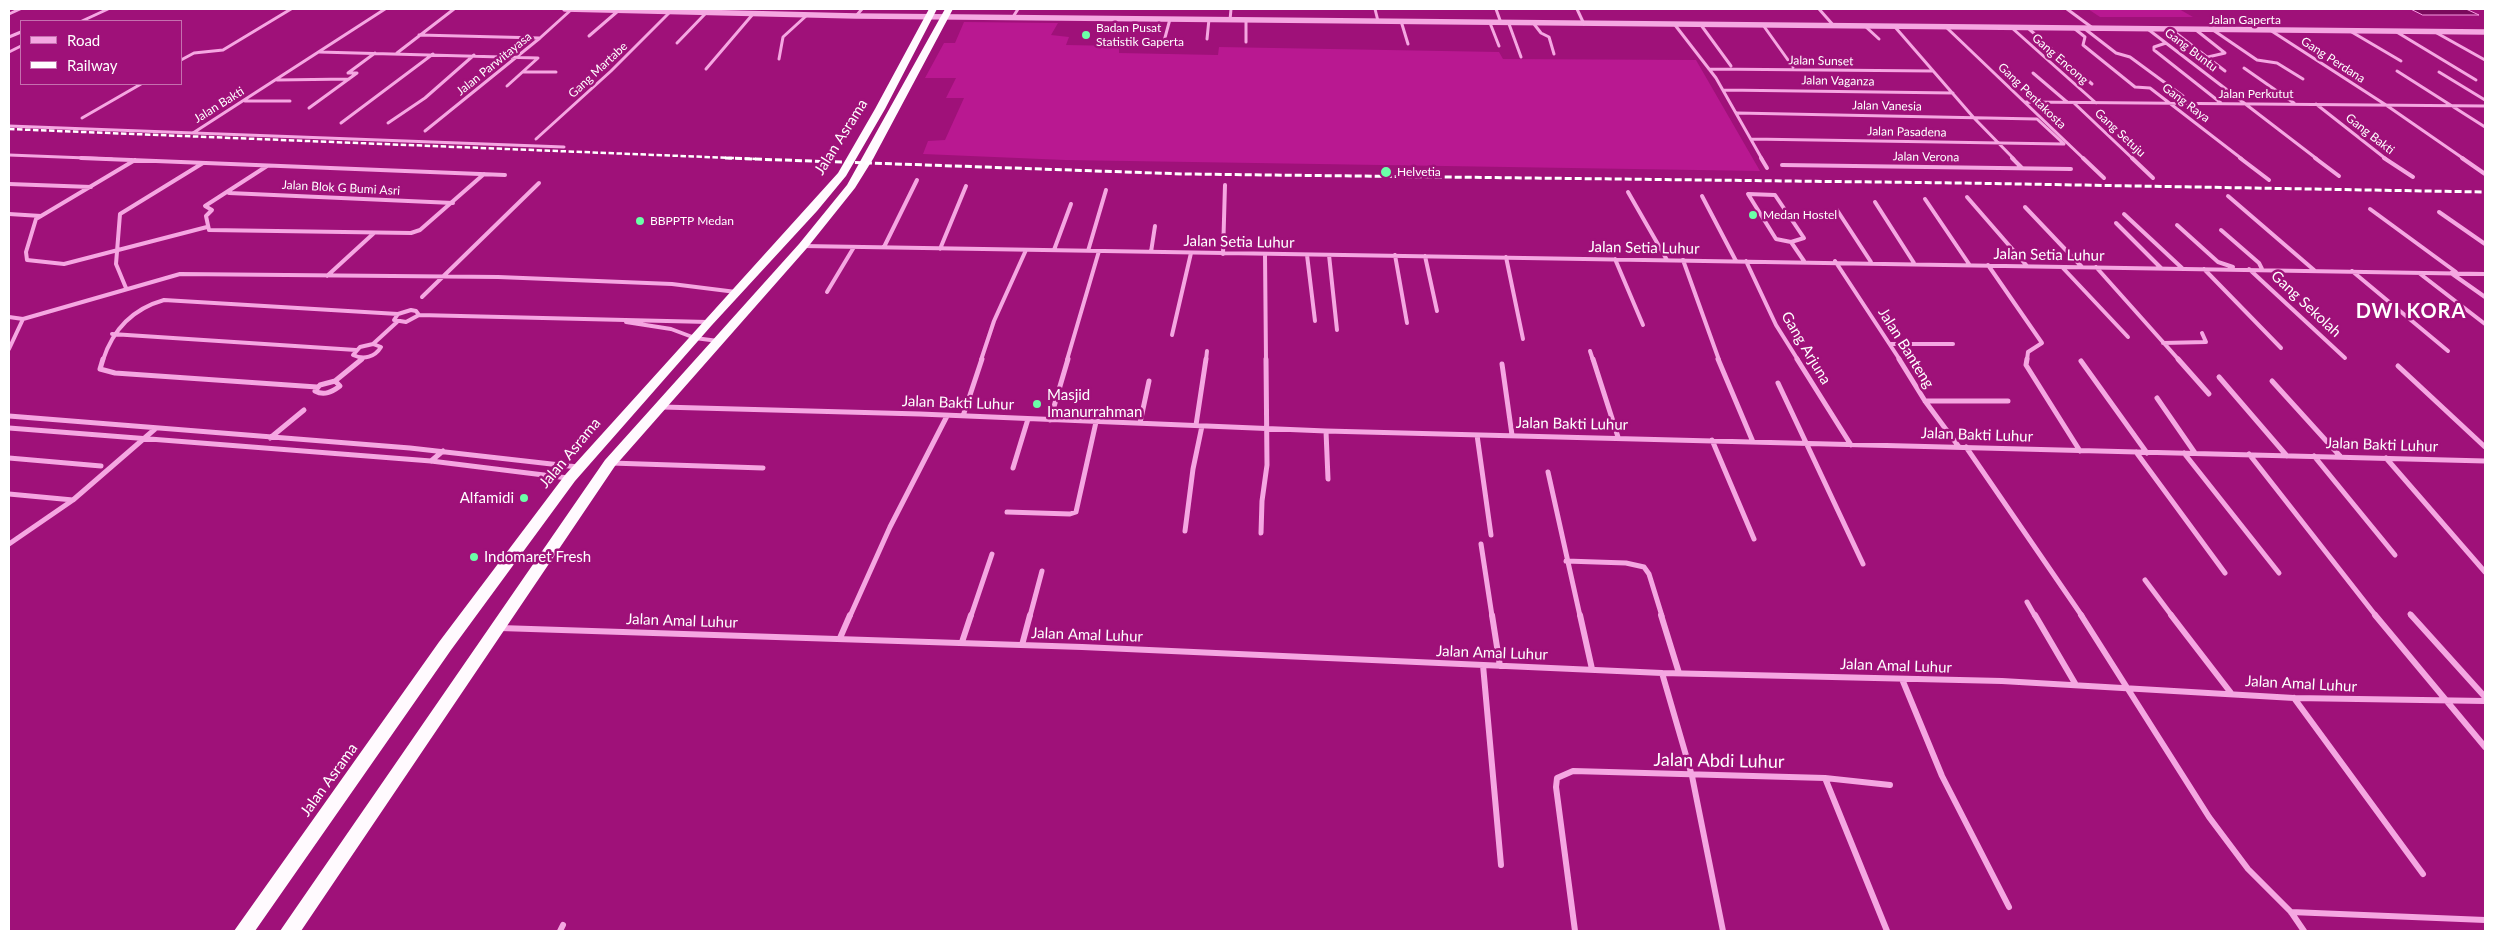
<!DOCTYPE html>
<html>
<head>
<meta charset="utf-8">
<style>
  body { margin:0 }
  #map { position:relative; width:2494px; height:940px; overflow:hidden; background:#9f1179; font-family:Lato,sans-serif }
  canvas { display:block }
  .frame { position:absolute; inset:0; border:10px solid #fff; pointer-events:none }
  .legend { position:absolute; left:20px; top:20px; width:162px; height:65px; box-sizing:border-box; background:#9f1179; border:1px solid #c570af; margin:0; padding:6px 9px; list-style:none; font-size:15px; color:#fff }
  .legend li { display:flex; align-items:center; gap:10px; height:25px }
  .legend b { width:25px; border:1px solid #c570af }
</style>
</head>
<body>
<div id="map">
<canvas width="2494" height="940"></canvas>
<div class="frame"></div>
<ul class="legend">
<li><b style="height:6px;background:#f5a7e2"></b>Road</li>
<li><b style="height:6px;background:#fff"></b>Railway</li>
</ul>
</div>
<script>
const ctx = document.querySelector('canvas').getContext('2d');
ctx.lineJoin = 'round';
function paint(path, color) {
  ctx.fillStyle = color;
  ctx.fill(path, 'evenodd');
}
function strokePath(path, color, width, dash) {
  ctx.strokeStyle = color;
  ctx.lineWidth = width;
  ctx.lineCap = dash ? 'butt' : 'round';
  ctx.setLineDash(dash || []);
  ctx.stroke(path);
}
function drawText(font, color, halo, rows, align = 'center') {
  ctx.font = font + ' Lato,sans-serif';
  ctx.lineWidth = 5;
  ctx.setLineDash([]);
  ctx.textBaseline = 'middle';
  ctx.strokeStyle = halo;
  ctx.fillStyle = color;
  for (const [text, x, y, turn = 0] of rows) {
    ctx.save();
    ctx.translate(x, y);
    ctx.rotate((+turn || 0) * Math.PI / 180);
    ctx.textAlign = isNaN(turn) ? turn : align;
    if (halo) ctx.strokeText(text, 0, 0);
    ctx.fillText(text, 0, 0);
    ctx.restore();
  }
}
paint(new Path2D(`
  M 2088,9 L 2179,9 L 2193,17 L 2100,17 Z
  M 964,22 L 1058,23 L 1051,35 L 1069,37 L 1066,45 L 1119,46 L 1119,53 L 1218,55 L 1219,47 L 1499,52 L 1503,59 L 1696,60 L 1760,171 L 1065,160 L 923,154 L 928,141 L 945,140 L 964,98 L 946,98 L 956,78 L 925,78 L 944,43 L 955,43 Z`), '#b91891');
const water = new Path2D(`
  M 2411,9 L 2466,9 L 2479,15 L 2423,15 Z`);
paint(water, '#7a0a5c');
strokePath(water, '#f899e2', 1);
strokePath(new Path2D(`
  M 1375,9 L 1378,21
  M 1496,9 L 1501,23
  M 1577,9 L 1584,24
  M 1819,9 L 1834,26
  M 2067,9 L 2094,29
  M 9,14 L 20,9
  M 856,16 L 862,9
  M 1013,17 L 1018,9
  M 1230,20 L 1231,9
  M 1246,20 L 1246,42
  M 82,21 L 108,9
  M 1401,21 L 1408,44
  M 1490,23 L 1499,46
  M 1509,24 L 1521,57
  M 1534,24 L 1541,33 L 1549,37 L 1554,54
  M 1675,25 L 1716,78 L 1762,159
  M 1701,25 L 1731,66
  M 1763,25 L 1793,67
  M 1866,27 L 1879,39
  M 1895,27 L 1974,118 L 2014,159
  M 1947,28 L 2084,159
  M 2012,28 L 2096,103
  M 2029,29 L 2092,84
  M 2075,29 L 2085,37 L 2083,45 L 2135,87 L 2150,88 L 2242,159
  M 2085,29 L 2116,53 L 2130,57 L 2183,96
  M 2149,30 L 2317,159
  M 2172,30 L 2225,71
  M 2196,30 L 2225,53 L 2208,57
  M 2213,30 L 2257,60 L 2277,63 L 2303,79
  M 2270,30 L 2386,105 L 2464,159
  M 2350,31 L 2401,61
  M 2395,31 L 2476,80
  M 2435,32 L 2485,60
  M 419,35 L 540,38
  M 589,36 L 618,11
  M 9,37 L 21,32
  M 1207,39 L 1209,19
  M 677,43 L 706,13
  M 2166,43 L 2154,47 L 2154,50 L 2221,103
  M 1163,45 L 1170,19
  M 9,52 L 21,46
  M 319,52 L 538,58 L 507,86
  M 397,53 L 454,9
  M 779,59 L 783,37 L 806,16
  M 181,60 L 194,53 L 223,50 L 291,9
  M 2244,68 L 2294,103
  M 706,69 L 753,14
  M 1709,69 L 1933,71
  M 2397,71 L 2485,127
  M 524,72 L 556,72
  M 2439,72 L 2485,100
  M 2033,73 L 2067,102
  M 277,80 L 349,79
  M 1723,90 L 1953,93
  M 245,101 L 290,101
  M 2026,102 L 2485,106
  M 2074,103 L 2133,159
  M 2316,104 L 2386,159
  M 309,108 L 357,73 L 348,73 L 375,53
  M 1737,113 L 2037,119 L 2064,144
  M 82,118 L 141,84
  M 341,123 L 433,54
  M 388,123 L 425,98 L 474,55
  M 9,126 L 564,147
  M 425,131 L 540,38 L 572,9
  M 193,133 L 385,9
  M 536,139 L 611,71 L 670,12
  M 1751,139 L 2063,144
  M 9,155 L 112,159`), '#f5a7e2', 3);
strokePath(new Path2D(`
  M 81,158 L 505,175
  M 1761,158 L 1767,168
  M 2012,158 L 2022,168
  M 2083,158 L 2104,178
  M 2132,158 L 2153,178
  M 2240,158 L 2269,180
  M 2315,158 L 2339,176
  M 2384,158 L 2413,177
  M 2462,158 L 2485,174
  M 135,160 L 36,219 L 26,252 L 27,260 L 64,264 L 207,227
  M 1782,165 L 2071,169
  M 267,166 L 205,206 L 212,210 L 206,216 L 209,230 L 411,233 L 420,230 L 484,174
  M 9,184 L 91,187
  M 1628,192 L 1667,260
  M 229,193 L 453,203
  M 1748,194 L 1775,195 L 1804,238 L 1791,242 L 1776,239 Z
  M 1702,196 L 1736,261
  M 2228,196 L 2314,270
  M 1967,197 L 2027,266
  M 1925,199 L 1969,264
  M 1875,202 L 1914,263
  M 2025,207 L 2082,267
  M 2370,209 L 2456,272
  M 1837,210 L 1871,262
  M 2439,212 L 2485,244
  M 9,214 L 41,216
  M 2124,214 L 2182,268
  M 2116,223 L 2161,268
  M 2177,225 L 2218,262 L 2233,267
  M 2221,230 L 2259,263 L 2262,269
  M 1791,242 L 1804,261
  M 803,246 L 2485,274
  M 884,247 L 917,180
  M 940,249 L 966,186
  M 1054,250 L 1071,204
  M 1088,251 L 1106,190
  M 1151,252 L 1155,226
  M 1223,254 L 1225,185
  M 1265,254 L 1266,360
  M 1307,255 L 1315,321
  M 1329,255 L 1337,330
  M 1395,255 L 1407,323
  M 1425,256 L 1437,311
  M 1506,257 L 1523,339
  M 1615,259 L 1643,325
  M 1683,260 L 1719,360
  M 1746,261 L 1776,325 L 1798,360
  M 1835,261 L 1900,360
  M 1988,265 L 2042,343 L 2028,352 L 2027,360
  M 2062,267 L 2128,337
  M 2096,267 L 2179,360
  M 2204,269 L 2281,348
  M 2249,269 L 2345,358
  M 2352,271 L 2448,351
  M 2419,273 L 2485,324
  M 2451,273 L 2485,297
  M 327,276 L 374,233
  M 126,288 L 116,264 L 120,214 L 203,163
  M 827,292 L 854,247
  M 422,297 L 539,183
  M 411,310 L 416,311 L 419,315 L 406,322 L 394,320 L 398,314 Z
  M 419,315 L 708,322
  M 9,317 L 23,319 L 9,349
  M 23,319 L 180,274 L 498,277 L 672,284 L 736,292
  M 626,322 L 671,329 L 695,338 L 718,341
  M 112,334 L 356,350
  M 1172,335 L 1191,253
  M 2163,343 L 2206,342 L 2202,333
  M 373,344 L 381,347 C 375,357 364,360 353,355 L 360,347 Z
  M 373,344 L 397,322
  M 1890,344 L 1953,344
  M 1590,351 L 1593,360
  M 103,360 C 113,329 132,309 164,300 L 398,314
  M 360,360 L 363,358
  M 981,360 L 994,321 L 1026,250
  M 1067,360 L 1099,251
  M 1206,360 L 1207,351`), '#f5a7e2', 4);
strokePath(new Path2D(`
  M 103,359 L 100,369 L 115,373 L 317,387
  M 1593,359 L 1618,437
  M 1718,359 L 1753,442
  M 1797,359 L 1851,445
  M 1899,359 L 1925,401 L 1959,447
  M 2027,359 L 2026,365 L 2080,451
  M 2178,359 L 2209,394
  M 2081,361 L 2147,453
  M 1502,364 L 1512,435
  M 2398,366 L 2485,447
  M 2219,377 L 2287,456
  M 335,381 L 340,386 C 332,392 324,396 315,391 L 320,385 Z
  M 335,381 L 362,359
  M 2272,381 L 2340,456
  M 1778,383 L 1863,564
  M 2157,398 L 2195,453
  M 1925,401 L 2008,401
  M 662,407 L 920,414 L 1326,431 L 2485,461
  M 9,416 L 410,448 L 578,467
  M 963,416 L 982,359
  M 1050,420 L 1068,359
  M 1140,423 L 1149,381
  M 1196,425 L 1206,359
  M 9,428 L 431,461 L 568,478
  M 1326,431 L 1328,479
  M 1477,435 L 1491,535
  M 270,438 L 304,410
  M 1712,440 L 1754,539
  M 1966,447 L 2082,616
  M 2136,452 L 2225,573
  M 2184,453 L 2279,573
  M 2249,454 L 2376,616
  M 2314,456 L 2395,555
  M 9,458 L 101,466
  M 2386,458 L 2485,572
  M 431,461 L 443,451
  M 611,463 L 763,468
  M 1013,468 L 1028,419
  M 1548,472 L 1580,616
  M 9,494 L 73,500
  M 1007,512 L 1070,514 L 1076,512 L 1096,422
  M 1185,531 L 1193,469 L 1202,426
  M 1261,533 L 1262,501 L 1267,465 L 1266,359
  M 9,544 L 73,500 L 155,429
  M 1481,544 L 1492,616
  M 1566,561 L 1626,563 L 1644,567 L 1649,574 L 1662,616
  M 2145,580 L 2172,616
  M 2027,602 L 2035,616
  M 2410,614 L 2412,616
  M 850,616 L 890,527 L 947,416
  M 971,616 L 992,554
  M 1030,616 L 1042,571`), '#f5a7e2', 5);
strokePath(new Path2D(`
  M 1492,615 L 1500,666
  M 1580,615 L 1592,669
  M 1661,615 L 1679,673
  M 2035,615 L 2076,685
  M 2081,615 L 2209,817 L 2248,869 L 2291,912 L 2304,931
  M 2171,615 L 2231,693
  M 2375,615 L 2485,747
  M 2411,615 L 2485,697
  M 500,628 L 1082,647 L 1662,673 L 2002,681 L 2294,698 L 2485,701
  M 840,638 L 850,615
  M 962,642 L 971,615
  M 1022,645 L 1030,615
  M 1483,665 L 1501,865
  M 1662,673 L 1692,776 L 1723,931
  M 1902,679 L 1942,776 L 2009,907
  M 2294,698 L 2423,874
  M 1825,778 L 1887,931
  M 2291,912 L 2485,920
  M 560,931 L 563,925
  M 1575,931 L 1556,787 L 1557,778 L 1573,771 L 1825,778 L 1890,785`), '#f5a7e2', 6);
strokePath(new Path2D(`
  M 565,9 L 856,16 L 2485,32`), '#f5a7e2', 5.5);
paint(new Path2D(`
  M 929,9 L 937,9 L 885,109 L 846,176 L 817,211 L 712,325 L 575,481 L 451,650 L 255,931 L 234,931 L 439,642 L 565,475 L 838,173 L 875,109 Z
  M 945,9 L 953,9 L 873,159 L 855,188 L 807,248 L 615,466 L 301,931 L 280,931 L 605,460 L 799,244 L 847,185 Z`), '#fffafe');
strokePath(new Path2D(`
  M 9,129 L 756,159`), '#fff', 2.5, [5.5, 2.5]);
strokePath(new Path2D(`
  M 725,158 L 1184,174 L 1962,183 L 2485,192`), '#fff', 3, [7, 3]);
for (const [x, y, r, color] of [
  [1086,35,5,"#6bffa8"],
  [1386,172,6,"#6bffa8"],
  [1753,215,5,"#6bffa8"],
  [640,221,5,"#6bffa8"],
  [1037,404,5,"#6bffa8"],
  [524,498,5,"#6bffa8"],
  [474,557,5,"#6bffa8"]
]) {
  const dot = new Path2D();
  dot.arc(x, y, r, 0, 2 * Math.PI);
  ctx.fillStyle = color;
  ctx.fill(dot);
  strokePath(dot, '#9f1179', 2);
}
drawText('12px', '#fff', '#9f1179', [
  ["Jalan Gaperta",2245,20],
  ["Gang Buntu",2191,50,37],
  ["Gang Encong",2060,59,41],
  ["Gang Perdana",2333,60,33],
  ["Jalan Sunset",1821,61,1],
  ["Jalan Parwitayasa",494,64,-39],
  ["Gang Martabe",598,70,-43],
  ["Jalan Vaganza",1838,81,1],
  ["Jalan Perkutut",2256,94],
  ["Gang Pentakosta",2032,96,44],
  ["Gang Raya",2186,103,37],
  ["Jalan Bakti",219,105,-32],
  ["Jalan Vanesia",1887,106,1],
  ["Jalan Pasadena",1907,132,1],
  ["Gang Setuju",2120,133,43],
  ["Gang Bakti",2370,134,38],
  ["Jalan Verona",1926,157,1],
  ["Jalan Blok G Bumi Asri",341,188,3]
]);
drawText('12px', '#fff', '#9f1179', [
  ["Badan Pusat",1096,28],
  ["Statistik Gaperta",1096,42],
  ["Helvetia",1397,172],
  ["Medan Hostel",1763,215],
  ["BBPPTP Medan",650,221]
], 'left');
drawText('15px', '#fff', '#9f1179', [
  ["Jalan Asrama",841,137,-58],
  ["Jalan Setia Luhur",1239,242,1],
  ["Jalan Setia Luhur",1644,248,1],
  ["Jalan Setia Luhur",2049,255,1],
  ["Gang Sekolah",2306,304,43],
  ["Gang Arjuna",1806,348,59],
  ["Jalan Banteng",1906,348,58],
  ["Jalan Bakti Luhur",958,403,2],
  ["Jalan Bakti Luhur",1572,424,1],
  ["Jalan Bakti Luhur",1977,435,2],
  ["Jalan Bakti Luhur",2382,445,2],
  ["Jalan Asrama",570,453,-50],
  ["Jalan Amal Luhur",682,621,2],
  ["Jalan Amal Luhur",1087,635,2],
  ["Jalan Amal Luhur",1492,653,2],
  ["Jalan Amal Luhur",1896,666,2],
  ["Jalan Amal Luhur",2301,684,3],
  ["Jalan Asrama",329,780,-54]
]);
drawText('15px', '#fff', '#9f1179', [
  ["Masjid",1047,395],
  ["Imanurrahman",1047,412],
  ["Alfamidi",514,498,"right"],
  ["Indomaret Fresh",484,557]
], 'left');
drawText('18px', '#fff', '#9f1179', [
  ["Jalan Abdi Luhur",1719,761,1]
]);
ctx.letterSpacing = '1px';
drawText('bold 20px', '#fff', '#9f1179', [
  ["DWI KORA",2411,312]
]);
ctx.letterSpacing = '0px';
</script>
</body>
</html>
